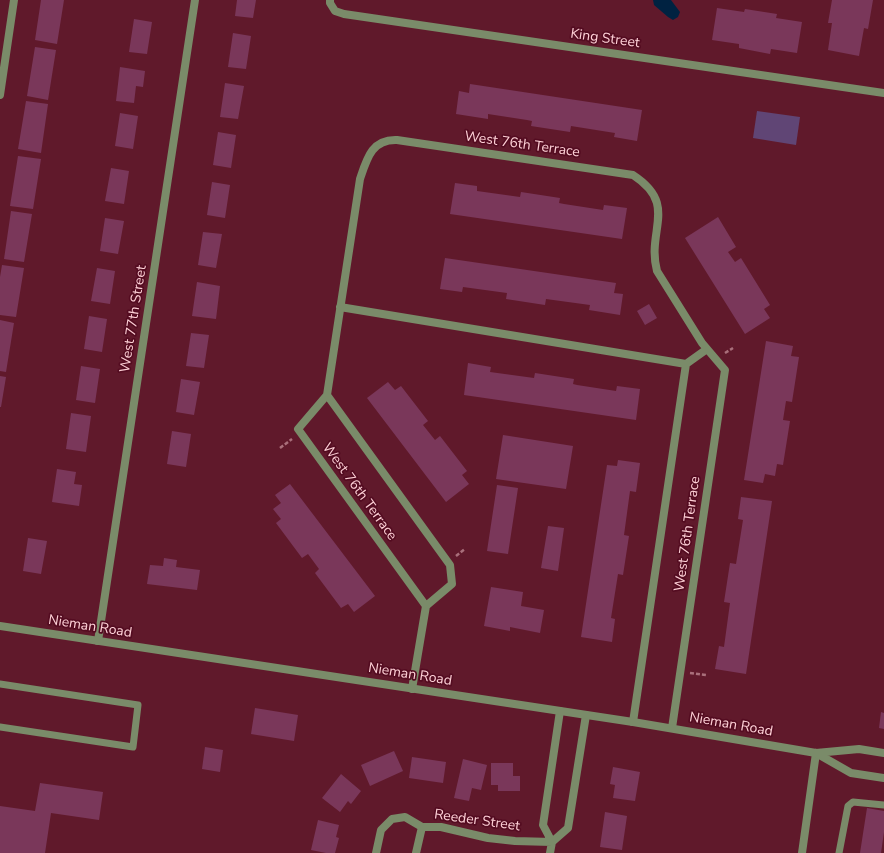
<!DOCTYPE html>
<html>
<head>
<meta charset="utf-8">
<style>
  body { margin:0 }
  canvas { display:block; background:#60192b }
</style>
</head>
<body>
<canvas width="884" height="853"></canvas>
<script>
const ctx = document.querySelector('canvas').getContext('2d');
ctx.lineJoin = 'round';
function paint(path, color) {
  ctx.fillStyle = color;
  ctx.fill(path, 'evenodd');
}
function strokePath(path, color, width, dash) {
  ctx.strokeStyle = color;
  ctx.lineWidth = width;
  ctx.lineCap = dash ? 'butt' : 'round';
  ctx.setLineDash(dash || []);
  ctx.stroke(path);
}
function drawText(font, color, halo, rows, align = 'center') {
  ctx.font = font + ' "Nunito Sans",sans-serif';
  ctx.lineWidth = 3.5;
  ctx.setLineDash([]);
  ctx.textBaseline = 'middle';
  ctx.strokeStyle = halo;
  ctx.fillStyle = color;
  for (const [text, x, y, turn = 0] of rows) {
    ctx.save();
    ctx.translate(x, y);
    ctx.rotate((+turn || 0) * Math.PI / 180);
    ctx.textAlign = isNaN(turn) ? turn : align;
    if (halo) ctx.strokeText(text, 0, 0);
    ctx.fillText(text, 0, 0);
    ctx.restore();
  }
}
paint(new Path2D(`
  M 757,111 L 800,117 L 796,145 L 753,138 Z`), '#604575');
paint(new Path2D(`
  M 653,0 L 671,0 L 680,12 L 678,17 L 673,20 L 668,17 L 654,5 Z`), '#002241');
paint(new Path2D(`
  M 41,0 L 64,0 L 57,44 L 35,40 Z
  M 237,0 L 256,0 L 253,18 L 235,16 Z
  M 832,0 L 873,0 L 868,29 L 864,28 L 859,56 L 828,50 L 832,23 L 828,23 Z
  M 717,8 L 744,12 L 745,9 L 777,14 L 776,18 L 802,22 L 797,53 L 771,49 L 770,54 L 739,48 L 739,44 L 712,40 Z
  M 134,19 L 152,22 L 147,54 L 129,52 Z
  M 233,33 L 251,36 L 246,69 L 228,67 Z
  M 35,47 L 56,50 L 48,100 L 27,96 Z
  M 120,67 L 145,71 L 143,87 L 136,86 L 134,103 L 116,101 Z
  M 225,83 L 244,86 L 238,119 L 220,117 Z
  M 470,84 L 642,110 L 637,141 L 614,137 L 615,133 L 571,126 L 570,132 L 531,126 L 532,121 L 527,120 L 488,114 L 488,119 L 456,114 L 459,91 L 469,93 Z
  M 26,101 L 48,104 L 41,153 L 18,149 Z
  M 120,113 L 138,116 L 133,149 L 115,146 Z
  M 218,132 L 236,135 L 231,168 L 213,165 Z
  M 18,156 L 41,159 L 33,209 L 10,206 Z
  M 111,168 L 129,171 L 124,204 L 105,201 Z
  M 212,182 L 230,185 L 225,218 L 207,215 Z
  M 455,183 L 477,186 L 477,191 L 520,197 L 521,192 L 560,198 L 559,203 L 564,204 L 603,210 L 604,205 L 627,208 L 622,239 L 450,214 Z
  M 11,211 L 32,214 L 24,262 L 4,259 Z
  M 718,217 L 736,247 L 728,252 L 735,262 L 741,258 L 770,305 L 764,309 L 770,318 L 745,334 L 685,238 Z
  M 105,218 L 124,221 L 118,254 L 100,251 Z
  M 203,232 L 222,234 L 216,268 L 198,265 Z
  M 445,258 L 616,283 L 614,293 L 623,294 L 620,315 L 589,310 L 590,305 L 546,299 L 545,305 L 506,299 L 507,293 L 463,287 L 462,292 L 440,289 Z
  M 2,265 L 24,268 L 16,317 L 0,315 L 0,277 Z
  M 97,268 L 115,271 L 110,304 L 91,301 Z
  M 197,282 L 220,286 L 216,319 L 192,316 Z
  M 649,304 L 657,318 L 645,325 L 637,311 Z
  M 89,316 L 107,319 L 102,352 L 84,349 Z
  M 0,320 L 14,323 L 6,372 L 0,371 Z
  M 191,333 L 209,335 L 204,368 L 186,366 Z
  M 766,341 L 793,346 L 791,356 L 799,357 L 792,402 L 786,401 L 783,420 L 790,421 L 783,465 L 777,464 L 775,476 L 765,474 L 763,483 L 744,480 Z
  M 468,363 L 491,367 L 490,372 L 534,378 L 535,373 L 574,379 L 573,384 L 577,385 L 616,391 L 617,386 L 640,389 L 636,420 L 464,395 Z
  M 81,366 L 100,369 L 95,403 L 76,400 Z
  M 0,376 L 6,377 L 1,407 L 0,407 Z
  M 181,379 L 200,382 L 194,415 L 176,412 Z
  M 388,382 L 395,390 L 401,386 L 428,421 L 423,425 L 435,440 L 440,436 L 467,471 L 462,475 L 469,484 L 446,502 L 367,398 Z
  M 71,413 L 91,416 L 86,452 L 66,449 Z
  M 172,431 L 191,434 L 186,467 L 167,464 Z
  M 503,435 L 573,446 L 566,489 L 496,479 Z
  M 618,460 L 640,463 L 636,492 L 630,491 L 624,535 L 629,536 L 623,575 L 618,574 L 611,618 L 615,619 L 612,642 L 581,637 L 607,465 L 617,466 Z
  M 57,469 L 76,472 L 74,484 L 82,485 L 79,506 L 52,502 Z
  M 290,484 L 375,596 L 354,612 L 348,604 L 341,608 L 315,573 L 319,569 L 308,554 L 302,558 L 276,523 L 281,519 L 273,509 L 281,503 L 275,495 Z
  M 497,485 L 518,488 L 508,554 L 487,551 Z
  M 741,497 L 772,501 L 746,674 L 715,669 L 719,646 L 724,647 L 730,603 L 724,602 L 730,563 L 736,564 L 743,520 L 738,519 Z
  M 548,526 L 564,528 L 558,571 L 541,568 Z
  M 28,538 L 47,541 L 41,574 L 23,571 Z
  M 164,558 L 177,560 L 176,567 L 200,570 L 197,590 L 147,584 L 150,565 L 163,566 Z
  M 491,587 L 523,592 L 521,606 L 544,610 L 540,633 L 510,627 L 510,631 L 484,626 Z
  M 255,708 L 298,715 L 294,741 L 251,734 Z
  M 881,712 L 884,713 L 884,729 L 879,728 Z
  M 205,747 L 223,750 L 220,772 L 202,769 Z
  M 394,751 L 403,771 L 370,786 L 361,765 Z
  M 412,757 L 446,762 L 443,783 L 409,778 Z
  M 463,759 L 487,765 L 481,790 L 472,788 L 469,801 L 454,798 Z
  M 491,763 L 513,763 L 513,776 L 520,776 L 520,791 L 498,791 L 498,785 L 491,785 Z
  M 613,767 L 640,772 L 635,801 L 613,798 L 615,785 L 610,784 Z
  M 341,774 L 361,791 L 351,804 L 348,801 L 340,812 L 322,798 Z
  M 40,783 L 103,792 L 99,820 L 51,813 L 45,853 L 0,853 L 0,806 L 35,811 Z
  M 867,808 L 884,811 L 884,832 L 881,853 L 860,853 Z
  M 605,812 L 627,816 L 622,850 L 600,847 Z
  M 318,820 L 339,825 L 336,837 L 339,838 L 335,853 L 326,853 L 311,850 Z`), '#7a375a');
strokePath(new Path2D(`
  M 725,353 L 733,348
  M 280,448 L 292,439
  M 456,556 L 465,549
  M 690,673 L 706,675`), '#a96f7b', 2.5, [4, 2]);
strokePath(new Path2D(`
  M 0,684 L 138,705 L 133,747 L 0,727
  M 839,853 L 848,806 L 853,802 L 884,805`), '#7a8b69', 7);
strokePath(new Path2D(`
  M 330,0 L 330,3 L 335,11 L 344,14 L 884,93
  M 0,95 L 14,0
  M 340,307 L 686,364 L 707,349
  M 327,395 L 298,429 L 426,606
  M 98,641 L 195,0
  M 412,689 L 426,606 L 452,584 L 450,565 L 327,395 L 360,179 C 367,158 372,139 397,140 L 633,175 C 679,205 646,230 657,271 L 702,343 L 725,370 L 672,728
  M 633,722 L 686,364
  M 552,842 L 568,828 L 586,715
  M 376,853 L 381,830 L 392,819 L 405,817 L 422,827 L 441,827 L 488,838 L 515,841 L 552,842
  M 416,853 L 422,827
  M 550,853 L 552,842 L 543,825 L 560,711
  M 802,853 L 816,753`), '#7a8b69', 8);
strokePath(new Path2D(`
  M 0,626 L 633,722 L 816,753 L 859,749 L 884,753
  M 816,753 L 851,773 L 884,778`), '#7a8b69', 8);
drawText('14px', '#fed1d7', '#540c21', [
  ["King Street",605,39,8],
  ["West 76th Terrace",522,145,8],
  ["West 77th Street",134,319,-81],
  ["West 76th Terrace",359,492,54],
  ["West 76th Terrace",688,534,-82],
  ["Nieman Road",90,627,9],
  ["Nieman Road",410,675,9],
  ["Nieman Road",731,725,10],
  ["Reeder Street",477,821,8]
]);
</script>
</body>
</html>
